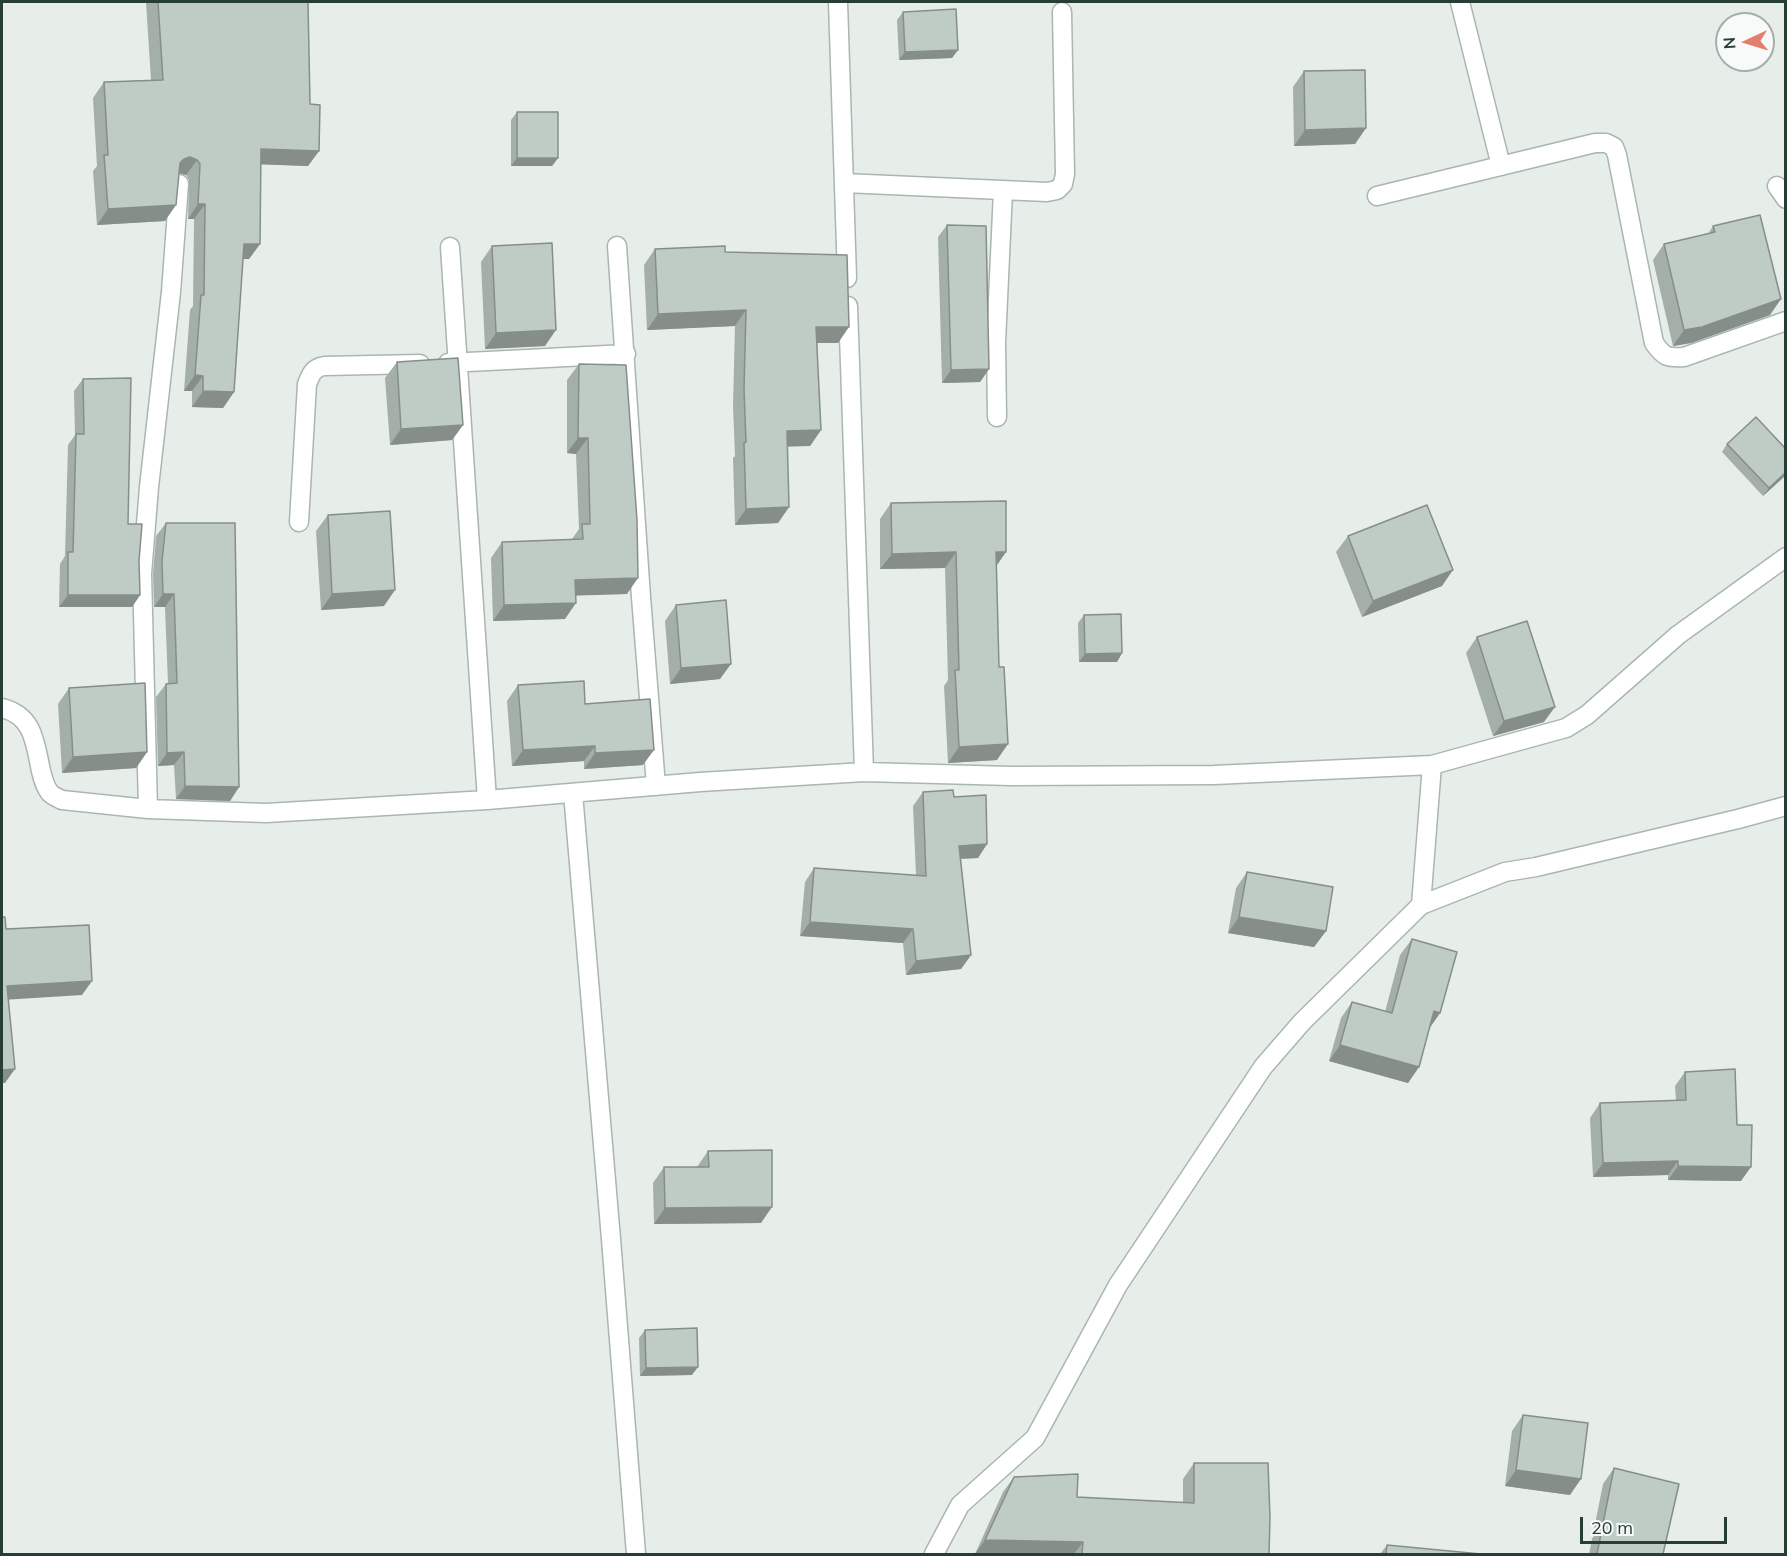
<!DOCTYPE html>
<html>
<head>
<meta charset="utf-8">
<style>
  body { margin:0 }
  #map { position:relative; width:1787px; height:1556px; overflow:hidden; background:#e7eeea; font-family:Mulish,sans-serif }
  canvas { display:block }
  .frame { position:absolute; inset:0; border:3px solid #273e35; pointer-events:none }
  .north { position:absolute; left:1715px; top:12px; width:60px; height:60px; box-sizing:border-box; background:#f7faf8; border:2px solid #a4afaa; border-radius:50%; rotate:266deg; font-size:16px; font-weight:700; line-height:24px; text-align:center; color:#273e35 }
  .north::after { content:''; display:block; margin:auto; width:21px; height:27px; background:#e47e6e; clip-path:polygon(50% 0,100% 100%,50% 72%,0 100%) }
  .scale { position:absolute; left:1580px; top:1517px; width:147px; height:27px; box-sizing:border-box; border:3px solid #273e35; border-top:0; padding-left:8px; font-size:18px; line-height:21px; white-space:nowrap; color:#273e35; -webkit-text-stroke:4px #f7faf8; paint-order:stroke }
</style>
</head>
<body>
<div id="map">
<canvas width="1787" height="1556"></canvas>
<div class="frame"></div>
<div class="north">N</div>
<div class="scale">20 m</div>
</div>
<script>
const ctx = document.querySelector('canvas').getContext('2d');
ctx.lineJoin = 'round';
function strokePath(path, color, width, dash) {
  ctx.strokeStyle = color;
  ctx.lineWidth = width;
  ctx.lineCap = dash ? 'butt' : 'round';
  ctx.setLineDash(dash || []);
  ctx.stroke(path);
}
function paint(path, color) {
  ctx.fillStyle = color;
  ctx.fill(path, 'evenodd');
}
const minor = new Path2D(`
  M 838,2 L 847,278
  M 1460,2 L 1501,166
  M 844,183 L 1047,192 L 1057,190 L 1063,184 L 1065,174 L 1062,12
  M 1777,186 L 1786,199
  M 1377,196 L 1595,143 L 1606,143 L 1614,147 L 1617,155 L 1654,343 C 1664,357 1667,358 1684,357 L 1786,321
  M 617,246 L 641,597 L 656,786
  M 450,247 L 487,800
  M 848,306 L 864,772
  M 448,363 L 626,354
  M 997,417 L 996,342 L 1003,191
  M 299,522 L 307,384 C 311,374 313,368 324,366 L 420,364
  M 2,708 C 34,716 35,743 41,771 C 43,779 45,787 50,793 C 53,796 58,798 62,800 L 148,809 L 266,813 L 487,800 L 700,782 L 864,772 L 1011,776 L 1214,775 L 1432,765 L 1566,728 L 1587,715 L 1678,635 L 1786,557
  M 573,793 L 611,1239 L 636,1554
  M 148,809 L 142,574 L 149,487 L 171,292 L 179,184
  M 1421,905 L 1505,872 L 1536,867 L 1738,819 L 1786,806
  M 934,1554 L 960,1505 L 1035,1438 L 1118,1285 L 1263,1067 L 1302,1022 L 1421,905 L 1432,765`);
strokePath(minor, '#aab6b0', 21);
strokePath(minor, '#fff', 18);
paint(new Path2D(`
  M 146,2 L 308,2 L 310,104 L 319,151 L 308,166 L 260,164 L 260,244 L 249,259 L 243,259 L 234,392 L 223,408 L 192,407 L 192,391 L 184,391 L 190,310 L 193,306 L 194,219 L 188,219 L 189,180 L 186,175 L 179,173 L 165,221 L 97,225 L 93,171 L 97,166 L 93,98 L 104,82 L 151,80 Z
  M 903,12 L 958,50 L 952,58 L 899,60 L 897,20 Z
  M 1304,71 L 1366,128 L 1355,144 L 1294,146 L 1293,87 Z
  M 517,112 L 558,158 L 552,166 L 511,166 L 511,120 Z
  M 947,225 L 989,369 L 980,382 L 942,383 L 938,237 Z
  M 1713,226 L 1770,315 L 1691,343 L 1673,346 L 1653,260 L 1664,244 L 1708,234 Z
  M 492,246 L 545,346 L 485,349 L 481,262 Z
  M 655,249 L 725,252 L 838,343 L 817,343 L 821,430 L 810,446 L 787,446 L 789,507 L 778,523 L 735,525 L 733,458 L 735,456 L 733,405 L 735,326 L 647,330 L 644,265 Z
  M 397,362 L 463,425 L 452,440 L 390,445 L 385,378 Z
  M 579,364 L 627,594 L 575,595 L 565,619 L 493,621 L 491,558 L 502,542 L 572,539 L 579,529 L 576,454 L 567,453 L 567,380 Z
  M 83,379 L 139,561 L 140,595 L 132,607 L 59,607 L 60,564 L 65,556 L 68,445 L 75,435 L 74,391 Z
  M 1727,444 L 1785,448 L 1785,476 L 1763,496 L 1722,452 Z
  M 891,503 L 1006,552 L 996,565 L 997,760 L 948,763 L 944,686 L 948,680 L 945,568 L 880,569 L 880,519 Z
  M 328,515 L 384,606 L 321,610 L 316,531 Z
  M 166,523 L 239,787 L 230,801 L 176,799 L 174,765 L 158,766 L 156,697 L 166,684 L 168,684 L 165,607 L 154,607 L 153,574 L 156,536 Z
  M 1348,536 L 1442,586 L 1362,617 L 1336,552 Z
  M 676,605 L 720,679 L 670,684 L 665,621 Z
  M 1084,615 L 1122,653 L 1117,662 L 1079,662 L 1078,623 Z
  M 1477,637 L 1544,722 L 1493,736 L 1466,653 Z
  M 518,685 L 585,704 L 643,765 L 584,769 L 584,761 L 512,766 L 507,701 Z
  M 69,688 L 147,752 L 136,768 L 62,773 L 58,704 Z
  M 923,792 L 954,797 L 987,844 L 978,858 L 961,859 L 971,955 L 961,969 L 906,975 L 903,943 L 800,936 L 805,882 L 814,868 L 916,875 L 913,806 Z
  M 1247,872 L 1326,931 L 1314,947 L 1228,933 L 1236,888 Z
  M 1412,939 L 1440,1013 L 1429,1028 L 1419,1067 L 1408,1083 L 1329,1061 L 1341,1018 L 1352,1002 L 1385,1012 L 1400,955 Z
  M 1685,1072 L 1737,1125 L 1741,1181 L 1668,1180 L 1668,1175 L 1593,1177 L 1590,1118 L 1600,1103 L 1676,1101 L 1675,1086 Z
  M 708,1151 L 761,1223 L 654,1224 L 653,1183 L 664,1167 L 697,1167 Z
  M 645,1330 L 692,1375 L 640,1376 L 639,1338 Z
  M 1523,1415 L 1570,1495 L 1505,1486 L 1512,1431 Z
  M 1194,1463 L 1269,1554 L 975,1554 L 1003,1492 L 1014,1477 L 1077,1497 L 1183,1503 L 1183,1479 Z
  M 1614,1468 L 1663,1554 L 1589,1554 L 1603,1484 Z
  M 1387,1545 L 1481,1554 L 1380,1554 Z`), '#a4afa9');
paint(new Path2D(`
  M 958,50 L 952,58 L 899,60 L 905,52 Z
  M 1366,128 L 1355,144 L 1294,146 L 1305,130 Z
  M 261,149 L 319,151 L 308,166 L 250,164 Z
  M 190,157 L 197,160 L 186,175 L 179,173 L 180,163 L 184,159 Z
  M 517,158 L 558,158 L 552,166 L 511,166 Z
  M 198,204 L 205,204 L 194,219 L 188,219 Z
  M 176,205 L 165,221 L 97,225 L 108,209 Z
  M 244,244 L 260,244 L 249,259 L 234,259 Z
  M 1781,299 L 1770,315 L 1691,343 L 1673,346 L 1684,330 Z
  M 746,310 L 735,326 L 647,330 L 658,314 Z
  M 816,327 L 849,327 L 838,343 L 805,343 Z
  M 556,330 L 545,346 L 485,349 L 496,333 Z
  M 989,369 L 980,382 L 942,383 L 951,370 Z
  M 195,375 L 203,376 L 192,391 L 184,391 Z
  M 203,391 L 234,392 L 223,408 L 192,407 Z
  M 463,425 L 452,440 L 390,445 L 401,429 Z
  M 821,430 L 810,446 L 776,447 L 787,431 Z
  M 578,438 L 588,438 L 576,454 L 567,453 Z
  M 1785,473 L 1785,476 L 1763,496 L 1769,488 Z
  M 789,507 L 778,523 L 735,525 L 746,509 Z
  M 956,552 L 945,568 L 880,569 L 892,554 Z
  M 996,552 L 1006,552 L 995,568 Z
  M 1453,570 L 1442,586 L 1362,617 L 1373,601 Z
  M 638,578 L 627,594 L 564,596 L 575,580 Z
  M 395,590 L 384,606 L 321,610 L 332,594 Z
  M 163,594 L 174,594 L 165,607 L 154,607 Z
  M 68,595 L 140,595 L 132,607 L 59,607 Z
  M 576,603 L 565,619 L 493,621 L 504,605 Z
  M 1122,653 L 1117,662 L 1079,662 L 1085,654 Z
  M 731,664 L 720,679 L 670,684 L 681,668 Z
  M 1555,707 L 1544,722 L 1493,736 L 1504,721 Z
  M 1008,744 L 997,760 L 948,763 L 959,747 Z
  M 595,746 L 584,761 L 512,766 L 523,750 Z
  M 654,750 L 643,765 L 584,769 L 595,753 Z
  M 147,752 L 136,768 L 62,773 L 73,757 Z
  M 184,752 L 174,765 L 158,766 L 167,753 Z
  M 185,786 L 239,787 L 230,801 L 176,799 Z
  M 987,844 L 978,858 L 949,859 L 959,846 Z
  M 1239,917 L 1326,931 L 1314,947 L 1228,933 Z
  M 810,922 L 913,929 L 903,943 L 800,936 Z
  M 971,955 L 961,969 L 906,975 L 916,961 Z
  M 92,981 L 82,995 L 2,1000 L 7,986 Z
  M 1434,1011 L 1440,1013 L 1429,1029 Z
  M 1340,1045 L 1419,1067 L 1408,1083 L 1329,1061 Z
  M 15,1069 L 5,1083 L 2,1083 L 2,1070 Z
  M 1678,1161 L 1668,1175 L 1593,1177 L 1603,1163 Z
  M 1678,1166 L 1751,1167 L 1741,1181 L 1668,1180 Z
  M 772,1207 L 761,1223 L 654,1224 L 665,1208 Z
  M 698,1367 L 692,1375 L 640,1376 L 646,1368 Z
  M 1516,1470 L 1581,1479 L 1570,1495 L 1505,1486 Z
  M 985,1540 L 1083,1542 L 1074,1554 L 975,1554 Z`), '#868e8a');
const building = new Path2D(`
  M 158,2 L 308,2 L 310,104 L 320,105 L 319,151 L 261,149 L 260,244 L 244,244 L 234,392 L 203,391 L 203,376 L 195,375 L 201,295 L 204,295 L 205,204 L 198,204 L 200,164 L 197,160 L 190,157 L 184,159 L 180,163 L 176,205 L 108,209 L 104,155 L 108,155 L 104,82 L 163,80 Z
  M 956,9 L 958,50 L 905,52 L 903,12 Z
  M 1365,70 L 1366,128 L 1305,130 L 1304,71 Z
  M 517,112 L 558,112 L 558,158 L 517,158 Z
  M 1760,215 L 1781,299 L 1702,327 L 1684,330 L 1664,244 L 1715,232 L 1713,226 Z
  M 947,225 L 986,226 L 989,369 L 951,370 Z
  M 552,243 L 556,330 L 496,333 L 492,246 Z
  M 725,246 L 725,252 L 847,255 L 849,327 L 816,327 L 821,430 L 787,431 L 789,507 L 746,509 L 744,443 L 746,442 L 744,389 L 746,310 L 658,314 L 655,249 Z
  M 458,358 L 463,425 L 401,429 L 397,362 Z
  M 579,364 L 626,365 L 637,520 L 638,578 L 575,580 L 576,603 L 504,605 L 502,542 L 583,539 L 582,524 L 590,524 L 588,438 L 578,438 Z
  M 131,378 L 128,524 L 142,524 L 139,561 L 140,595 L 68,595 L 68,552 L 73,552 L 76,434 L 84,434 L 83,379 Z
  M 1756,417 L 1785,448 L 1785,473 L 1769,488 L 1727,444 Z
  M 1006,501 L 1006,552 L 996,552 L 999,667 L 1004,667 L 1008,744 L 959,747 L 955,670 L 959,670 L 956,552 L 892,554 L 891,503 Z
  M 1427,505 L 1453,570 L 1373,601 L 1348,536 Z
  M 390,511 L 395,590 L 332,594 L 328,515 Z
  M 166,523 L 235,523 L 239,787 L 185,786 L 184,752 L 167,753 L 166,684 L 177,683 L 174,594 L 163,594 L 162,561 Z
  M 726,600 L 731,664 L 681,668 L 676,605 Z
  M 1121,614 L 1122,653 L 1085,654 L 1084,615 Z
  M 1527,621 L 1555,707 L 1504,721 L 1477,637 Z
  M 584,681 L 585,704 L 650,699 L 654,750 L 595,753 L 595,746 L 523,750 L 518,685 Z
  M 145,683 L 147,752 L 73,757 L 69,688 Z
  M 953,790 L 954,797 L 986,795 L 987,844 L 959,846 L 971,955 L 916,961 L 913,929 L 810,922 L 814,868 L 926,876 L 923,792 Z
  M 1247,872 L 1333,887 L 1326,931 L 1239,917 Z
  M 2,917 L 5,917 L 6,929 L 89,925 L 92,981 L 7,986 L 15,1069 L 2,1070 Z
  M 1412,939 L 1457,952 L 1440,1013 L 1434,1011 L 1419,1067 L 1340,1045 L 1352,1002 L 1392,1013 Z
  M 1735,1069 L 1737,1125 L 1752,1125 L 1751,1167 L 1678,1166 L 1678,1161 L 1603,1163 L 1600,1103 L 1686,1100 L 1685,1072 Z
  M 772,1150 L 772,1207 L 665,1208 L 664,1167 L 709,1167 L 708,1151 Z
  M 697,1328 L 698,1367 L 646,1368 L 645,1330 Z
  M 1523,1415 L 1588,1423 L 1581,1479 L 1516,1470 Z
  M 1194,1463 L 1268,1463 L 1270,1517 L 1269,1554 L 1082,1554 L 1083,1542 L 985,1540 L 1014,1477 L 1078,1474 L 1077,1497 L 1194,1503 Z
  M 1614,1468 L 1679,1484 L 1663,1554 L 1597,1554 Z
  M 1387,1545 L 1481,1554 L 1386,1554 Z`);
paint(building, '#bfcbc5');
strokePath(building, '#868e8a', 1.5);
</script>
</body>
</html>
